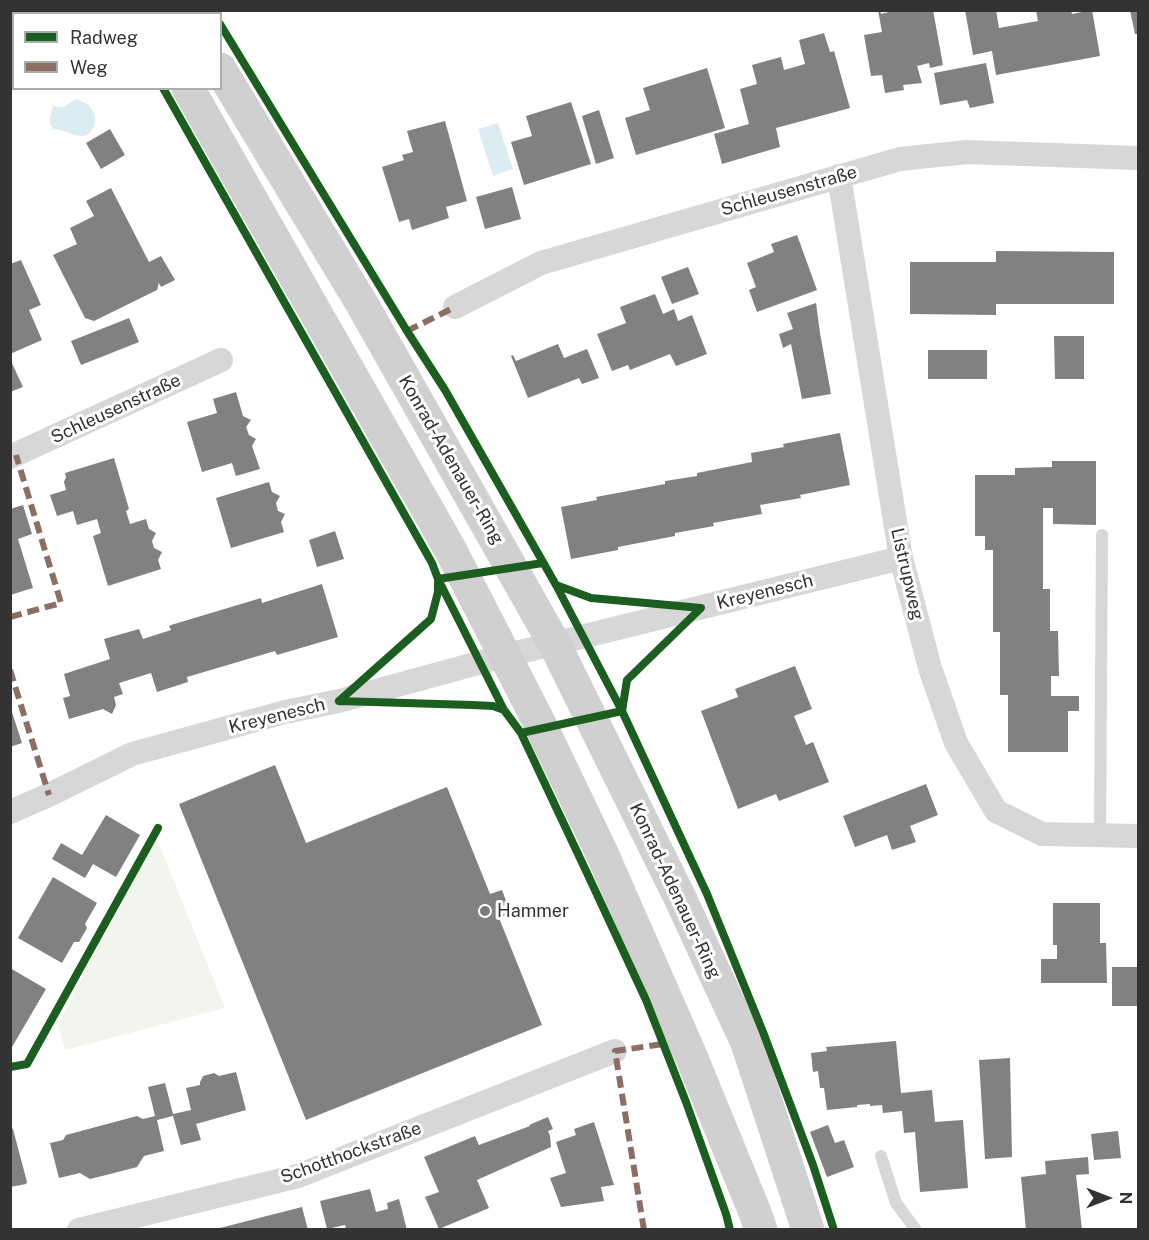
<!DOCTYPE html>
<html>
<head>
<meta charset="utf-8">
<style>
  body { margin:0 }
  #map { position:relative; width:1149px; height:1240px; overflow:hidden; background:#fff; font-family:"Public Sans",sans-serif }
  canvas { display:block }
  .frame { position:absolute; inset:0; border:12px solid #333; pointer-events:none }
  .legend { position:absolute; left:12px; top:12px; width:210px; height:78px; box-sizing:border-box; background:#fff; border:2px solid #adadad; margin:0; padding:8px 10px; list-style:none; font-size:18px; color:#333 }
  .legend li { display:flex; align-items:center; gap:12px; height:30px }
  .legend b { width:30px; border:2px solid #adadad }
  .north { position:absolute; left:1077px; top:1168px; width:60px; height:60px; -webkit-text-stroke:4px #fff; paint-order:stroke; rotate:90deg; font-size:16px; font-weight:700; line-height:24px; text-align:center; color:#333 }
  .north::after { content:''; display:block; margin:auto; width:21px; height:27px; background:#333; clip-path:polygon(50% 0,100% 100%,50% 72%,0 100%) }
</style>
</head>
<body>
<div id="map">
<canvas width="1149" height="1240"></canvas>
<div class="frame"></div>
<ul class="legend">
<li><b style="height:8px;background:#1b5e20"></b>Radweg</li>
<li><b style="height:8px;background:#8d6e63"></b>Weg</li>
</ul>
<div class="north">N</div>
</div>
<script>
const ctx = document.querySelector('canvas').getContext('2d');
ctx.lineJoin = 'round';
function paint(path, color) {
  ctx.fillStyle = color;
  ctx.fill(path, 'evenodd');
}
function strokePath(path, color, width, dash) {
  ctx.strokeStyle = color;
  ctx.lineWidth = width;
  ctx.lineCap = dash ? 'butt' : 'round';
  ctx.setLineDash(dash || []);
  ctx.stroke(path);
}
function drawText(font, color, halo, rows, align = 'center') {
  ctx.font = font + ' "Public Sans",sans-serif';
  ctx.lineWidth = 6;
  ctx.setLineDash([]);
  ctx.textBaseline = 'middle';
  ctx.strokeStyle = halo;
  ctx.fillStyle = color;
  for (const [text, x, y, turn = 0] of rows) {
    ctx.save();
    ctx.translate(x, y);
    ctx.rotate((+turn || 0) * Math.PI / 180);
    ctx.textAlign = isNaN(turn) ? turn : align;
    if (halo) ctx.strokeText(text, 0, 0);
    ctx.fillText(text, 0, 0);
    ctx.restore();
  }
}
paint(new Path2D(`
  M 156,837 L 225,1008 L 65,1050 L 58,1025 Z`), '#f1f5ed');
paint(new Path2D(`
  M 76,99 C 82,101 89,104 92,109 C 99,119 94,135 82,136 C 72,136 63,129 53,129 L 49,121 L 53,106 L 64,107 Z
  M 498,123 L 513,169 L 493,176 L 478,129 Z`), '#ddebf3');
paint(new Path2D(`
  M 878,10 L 880,10 L 881,14 L 897,10 L 933,10 L 943,65 L 930,68 L 929,63 L 917,66 L 922,83 L 903,85 L 904,90 L 885,93 L 882,75 L 871,76 L 864,35 L 882,32 Z
  M 965,10 L 996,10 L 999,28 L 1038,21 L 1036,10 L 1071,10 L 1072,14 L 1092,10 L 1100,56 L 996,75 L 992,51 L 973,55 Z
  M 1130,10 L 1138,10 L 1138,34 L 1135,34 Z
  M 824,33 L 830,52 L 834,51 L 850,108 L 776,128 L 780,147 L 722,164 L 714,134 L 749,124 L 740,89 L 757,84 L 752,65 L 781,57 L 784,70 L 805,64 L 799,40 Z
  M 986,63 L 994,103 L 970,108 L 967,100 L 940,105 L 934,73 Z
  M 707,68 L 725,128 L 636,155 L 625,118 L 650,110 L 643,88 Z
  M 571,102 L 591,164 L 524,185 L 511,142 L 532,136 L 526,116 Z
  M 599,110 L 614,158 L 596,164 L 582,116 Z
  M 445,121 L 467,201 L 446,207 L 449,218 L 412,230 L 409,219 L 399,222 L 382,167 L 404,160 L 402,155 L 413,152 L 407,131 Z
  M 110,129 L 125,155 L 101,169 L 86,143 Z
  M 512,187 L 521,219 L 485,229 L 476,197 Z
  M 111,188 L 149,262 L 161,256 L 175,280 L 161,287 L 159,283 L 157,290 L 94,321 L 85,318 L 53,255 L 77,244 L 70,228 L 94,216 L 86,201 Z
  M 797,235 L 817,290 L 757,312 L 749,290 L 756,287 L 747,263 L 774,252 L 771,244 Z
  M 996,251 L 1114,252 L 1114,304 L 996,304 L 996,315 L 910,314 L 910,262 L 996,262 Z
  M 21,260 L 41,305 L 29,310 L 42,340 L 10,354 L 10,264 Z
  M 688,267 L 699,294 L 672,304 L 661,277 Z
  M 655,294 L 663,314 L 674,309 L 678,321 L 692,315 L 707,354 L 676,366 L 670,354 L 630,370 L 628,365 L 612,371 L 597,334 L 626,323 L 620,307 Z
  M 816,303 L 820,333 L 831,394 L 802,399 L 791,344 L 783,348 L 779,334 L 793,329 L 787,313 Z
  M 129,318 L 139,342 L 81,365 L 71,341 Z
  M 1054,336 L 1084,336 L 1084,379 L 1055,379 Z
  M 558,344 L 564,358 L 587,349 L 599,378 L 582,384 L 579,378 L 528,398 L 511,356 L 513,355 L 516,361 Z
  M 928,350 L 987,350 L 987,379 L 928,379 Z
  M 10,359 L 23,387 L 10,392 Z
  M 236,392 L 243,416 L 251,420 L 246,427 L 249,435 L 256,439 L 252,446 L 260,469 L 236,476 L 232,463 L 202,472 L 187,422 L 217,413 L 213,399 Z
  M 840,433 L 850,485 L 800,495 L 801,498 L 760,505 L 762,514 L 713,523 L 714,526 L 675,533 L 675,536 L 618,547 L 618,550 L 571,559 L 561,507 L 597,500 L 596,497 L 665,484 L 665,481 L 697,476 L 697,473 L 752,462 L 751,453 L 784,447 L 783,444 Z
  M 114,458 L 129,509 L 126,511 L 130,524 L 146,519 L 149,529 L 156,533 L 152,541 L 154,548 L 162,552 L 158,560 L 161,569 L 108,586 L 93,536 L 101,533 L 97,519 L 77,525 L 73,511 L 57,516 L 50,495 L 66,490 L 64,482 L 66,477 L 65,473 Z
  M 1052,461 L 1096,461 L 1096,525 L 1053,524 L 1053,508 L 1043,508 L 1043,589 L 1050,589 L 1050,631 L 1058,631 L 1059,676 L 1051,676 L 1051,696 L 1079,696 L 1079,711 L 1068,711 L 1068,752 L 1008,752 L 1008,695 L 1000,695 L 1000,632 L 993,632 L 993,550 L 985,550 L 985,536 L 975,536 L 975,475 L 1015,475 L 1015,468 L 1052,467 Z
  M 269,482 L 272,492 L 280,496 L 276,503 L 278,511 L 285,514 L 281,522 L 284,532 L 231,548 L 216,498 Z
  M 23,505 L 32,534 L 18,539 L 33,588 L 10,595 L 10,509 Z
  M 335,531 L 344,559 L 317,567 L 309,540 Z
  M 322,584 L 338,637 L 277,655 L 275,651 L 187,677 L 188,682 L 157,692 L 151,673 L 119,683 L 123,694 L 114,697 L 116,705 L 112,714 L 103,709 L 69,719 L 63,698 L 70,696 L 64,674 L 110,659 L 104,639 L 139,629 L 143,639 L 171,630 L 169,626 L 171,625 L 261,598 L 262,603 Z
  M 795,666 L 812,709 L 794,716 L 806,745 L 813,742 L 829,782 L 779,801 L 776,794 L 738,809 L 701,711 L 738,697 L 735,689 Z
  M 10,706 L 22,743 L 10,747 Z
  M 275,765 L 306,843 L 447,787 L 490,894 L 502,890 L 511,914 L 499,918 L 542,1025 L 306,1120 L 179,804 Z
  M 926,784 L 938,815 L 910,826 L 916,842 L 892,850 L 887,835 L 855,847 L 843,816 Z
  M 106,815 L 140,835 L 116,877 L 93,864 L 85,878 L 52,859 L 61,843 L 82,855 Z
  M 53,877 L 97,903 L 85,924 L 87,928 L 79,942 L 74,942 L 62,963 L 18,938 Z
  M 1053,903 L 1100,903 L 1100,943 L 1106,943 L 1107,983 L 1041,983 L 1041,959 L 1057,959 L 1057,945 L 1053,945 Z
  M 1112,967 L 1138,967 L 1138,1006 L 1112,1006 Z
  M 10,968 L 46,989 L 12,1047 L 10,1046 Z
  M 896,1041 L 901,1093 L 932,1090 L 935,1122 L 963,1120 L 968,1188 L 920,1192 L 915,1132 L 904,1133 L 902,1111 L 883,1113 L 882,1105 L 870,1106 L 870,1104 L 857,1105 L 857,1107 L 827,1110 L 824,1088 L 820,1088 L 818,1071 L 813,1072 L 811,1053 L 827,1051 L 826,1047 Z
  M 1010,1058 L 1012,1157 L 985,1159 L 979,1060 Z
  M 236,1072 L 246,1110 L 196,1124 L 201,1140 L 181,1145 L 173,1116 L 157,1120 L 164,1151 L 144,1156 L 137,1167 L 114,1173 L 90,1179 L 80,1173 L 59,1178 L 50,1143 L 63,1140 L 66,1135 L 137,1116 L 143,1119 L 155,1116 L 148,1087 L 165,1083 L 173,1114 L 191,1110 L 186,1088 L 200,1085 L 200,1082 L 203,1076 L 214,1073 L 219,1076 Z
  M 548,1117 L 553,1129 L 548,1131 L 550,1136 L 551,1147 L 477,1180 L 489,1208 L 439,1229 L 425,1197 L 439,1192 L 424,1157 L 475,1136 L 479,1145 L 530,1126 L 529,1125 Z
  M 594,1122 L 614,1185 L 601,1187 L 604,1201 L 561,1207 L 550,1178 L 566,1173 L 556,1142 L 576,1135 L 574,1129 Z
  M 828,1125 L 835,1143 L 844,1140 L 854,1167 L 827,1177 L 810,1132 Z
  M 10,1127 L 13,1129 L 27,1182 L 26,1184 L 10,1187 Z
  M 1118,1131 L 1121,1158 L 1094,1160 L 1091,1134 Z
  M 1088,1157 L 1089,1174 L 1076,1175 L 1082,1230 L 1026,1230 L 1021,1177 L 1046,1174 L 1045,1161 Z
  M 370,1189 L 376,1212 L 388,1209 L 387,1203 L 399,1199 L 407,1230 L 346,1230 L 345,1225 L 327,1229 L 320,1201 Z
  M 302,1207 L 308,1230 L 216,1230 L 216,1229 Z`), '#818181');
strokePath(new Path2D(`
  M 1100,835 L 1102,535
  M 881,1156 L 896,1203 L 916,1230`), '#d7d7d7', 12);
strokePath(new Path2D(`
  M 839,176 L 901,558 L 930,668 L 956,743 L 996,811 L 1042,834 L 1138,836
  M 455,307 L 541,263 L 900,159 L 967,152 L 1138,158
  M 10,457 L 221,360
  M 10,812 L 49,795 L 132,754 L 285,712 L 339,701 L 504,656 L 901,558
  M 79,1230 L 298,1176 L 615,1051`), '#d7d7d7', 24);
strokePath(new Path2D(`
  M 143,10 L 145,14
  M 186,10 L 187,14
  M 220,69 L 362,304 L 555,645 L 681,900 L 747,1043 L 808,1230
  M 188,88 L 450,549 L 542,728 L 601,851 L 691,1056 L 756,1215 L 761,1230`), '#d0d0d0', 33);
strokePath(new Path2D(`
  M 119,10 L 121,14
  M 212,10 L 214,14
  M 407,331 L 455,307
  M 10,617 L 61,603 L 16,455
  M 10,670 L 49,795
  M 644,1230 L 615,1051 L 663,1044`), '#8d6e63', 6, [12, 6]);
strokePath(new Path2D(`
  M 220,24 L 407,331 L 445,390 L 556,585 L 622,711 L 707,894 L 763,1032 L 813,1165 L 834,1230
  M 163,88 L 432,563 L 438,579 L 504,710 L 521,733 L 587,873 L 646,1000 L 686,1102 L 726,1214 L 730,1230
  M 438,579 L 543,563
  M 556,585 L 591,598 L 701,608 L 627,680 L 622,711
  M 339,701 L 472,705 L 493,706 L 504,710
  M 339,701 L 431,619 L 438,592 L 438,582
  M 521,733 L 622,711
  M 10,1067 L 27,1064 L 158,828`), '#1b5e20', 8);
for (const [x, y, r, color] of [
  [485,911,6,"#7a7a7a"]
]) {
  const dot = new Path2D();
  dot.arc(x, y, r, 0, 2 * Math.PI);
  ctx.fillStyle = color;
  ctx.fill(dot);
  strokePath(dot, '#fff', 2);
}
drawText('18px', '#333', '#fff', [
  ["Schleusenstraße",789,191,-16],
  ["Schleusenstraße",116,409,-25],
  ["Konrad-Adenauer-Ring",451,460,60],
  ["Listrupweg",907,574,77],
  ["Kreyenesch",765,592,-14],
  ["Kreyenesch",277,716,-14],
  ["Konrad-Adenauer-Ring",675,891,65],
  ["Schotthockstraße",351,1153,-20]
]);
drawText('18px', '#333', '#fff', [
  ["Hammer",497,911]
], 'left');
</script>
</body>
</html>
